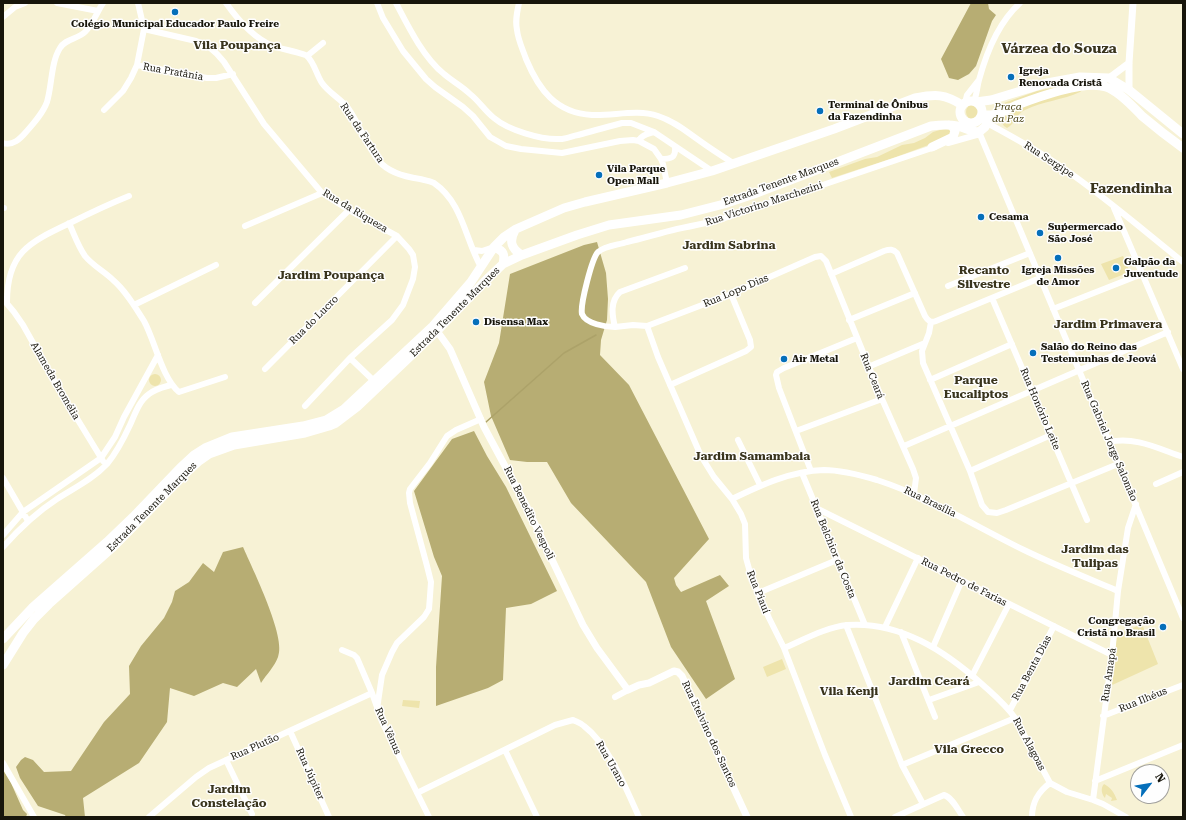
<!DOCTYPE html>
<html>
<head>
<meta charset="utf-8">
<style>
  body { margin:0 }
  #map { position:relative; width:1186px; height:820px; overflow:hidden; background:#f7f2d5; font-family:"Roboto Serif",serif }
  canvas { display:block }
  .frame { position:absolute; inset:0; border:4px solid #17150b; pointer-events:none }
  .north { position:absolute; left:1130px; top:764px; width:40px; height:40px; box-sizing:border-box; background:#fefefe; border:1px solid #a2a19d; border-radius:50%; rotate:59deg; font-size:11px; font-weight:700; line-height:16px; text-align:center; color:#17150b }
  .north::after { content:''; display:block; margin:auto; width:14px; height:18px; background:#056fba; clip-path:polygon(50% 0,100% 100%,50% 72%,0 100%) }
</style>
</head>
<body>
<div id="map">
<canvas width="1186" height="820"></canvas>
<div class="frame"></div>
<div class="north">N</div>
</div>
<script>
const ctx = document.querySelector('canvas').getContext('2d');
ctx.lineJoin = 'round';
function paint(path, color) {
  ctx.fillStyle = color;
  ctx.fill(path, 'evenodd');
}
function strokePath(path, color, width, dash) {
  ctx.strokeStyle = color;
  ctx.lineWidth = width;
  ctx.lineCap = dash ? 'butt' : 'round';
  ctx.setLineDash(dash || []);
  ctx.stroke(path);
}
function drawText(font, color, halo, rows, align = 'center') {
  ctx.font = font + ' "Roboto Serif",serif';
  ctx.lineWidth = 3;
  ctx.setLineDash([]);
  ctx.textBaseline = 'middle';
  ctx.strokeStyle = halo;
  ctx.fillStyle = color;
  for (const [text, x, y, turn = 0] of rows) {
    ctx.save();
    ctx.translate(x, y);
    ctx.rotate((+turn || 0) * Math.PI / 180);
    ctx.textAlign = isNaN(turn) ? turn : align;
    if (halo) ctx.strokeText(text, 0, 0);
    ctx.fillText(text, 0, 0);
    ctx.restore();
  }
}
paint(new Path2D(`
  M 1078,84 L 1084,89 L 1080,92 C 1063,100 1043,101 1025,110 C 1017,113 1015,124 1007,128 L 1004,126 L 993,110 L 995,107 L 1001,104 L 1037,91 L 1057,87 Z
  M966 112a8 8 0 1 1 16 0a8 8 0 1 1-16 0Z
  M 947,128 L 953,130 L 952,135 L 934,143 L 896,157 L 832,178 L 829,172 L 865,159 L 877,157 L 902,145 L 914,143 L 925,138 L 933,132 Z
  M 1123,256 L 1130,272 L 1109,280 L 1101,264 Z
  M149 380a6 6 0 1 1 12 0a6 6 0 1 1-12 0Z
  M 1142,624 L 1158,664 L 1110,686 L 1117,635 Z
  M 782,659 L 786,669 L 767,677 L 763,667 Z
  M 403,700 L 420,701 L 419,708 L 402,706 Z
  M 1104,784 C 1111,788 1114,792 1117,800 L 1111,801 L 1112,798 L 1106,794 L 1105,798 C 1102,795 1100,788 1104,784 Z`), '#eee4ac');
paint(new Path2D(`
  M 971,3 L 988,3 L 989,9 L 996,15 L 992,21 L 976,66 L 969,74 L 958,80 L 949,78 L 941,59 Z
  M 597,242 L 606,273 L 608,299 L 607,320 L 601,340 L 600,355 L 629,385 L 709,539 L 674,578 L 676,585 L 681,592 L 720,575 L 729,586 L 706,601 L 735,679 L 706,699 L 671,647 L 646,582 L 571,503 L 547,462 L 527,462 L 510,460 L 491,416 L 484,382 L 499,343 L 510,274 L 584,245 Z
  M 474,431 L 487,456 L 506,487 L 557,591 L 531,604 L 506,608 L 503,680 L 488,688 L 436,706 L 436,667 L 442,576 L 434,557 L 414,491 L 452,439 Z
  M 243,547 C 252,568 287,638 278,657 C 275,666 266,675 261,683 L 256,669 L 237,687 L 223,683 L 194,696 L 170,688 L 167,722 L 139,763 L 83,798 L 85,817 L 66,817 L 65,815 L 38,806 L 20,778 L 16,767 L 21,760 L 25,757 L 33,760 L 44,772 L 71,771 L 104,722 L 130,694 L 129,666 L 141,646 L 164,618 L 172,602 L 175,591 L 189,582 L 203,563 L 214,572 L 223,552 Z
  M 3,770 L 11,783 L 23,810 L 27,814 L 26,817 L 3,817 Z`), '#b7ad73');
strokePath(new Path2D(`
  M 486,422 L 564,353 L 596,335`), '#aca269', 1.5);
strokePath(new Path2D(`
  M 57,3 L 98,11
  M 226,3 C 238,20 253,38 273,46 C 280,49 304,53 307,56 C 314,62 317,76 322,83 C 329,93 341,99 348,108 C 360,125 366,145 379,161 C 388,172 406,177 420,179 C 424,180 430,181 434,183 C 463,203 465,239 481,267
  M 377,3 L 383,18 L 403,51 L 426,79 L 435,87 L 463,107 L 473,116 L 490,137 L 506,146 L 521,149 L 562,153 L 620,141 L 633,140 L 639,141 L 654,149 L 661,159 L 663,164 L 667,183
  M 396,3 C 408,26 423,57 444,74 C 452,81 462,86 470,94 C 479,101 485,111 494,118 C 508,130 541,140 560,139 C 566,139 572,136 578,135 C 592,131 607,127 622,123 L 631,123 L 654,132 L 712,171
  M 519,3 C 517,12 515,21 517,30 C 518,40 523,50 526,59 C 539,90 556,113 592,115 C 614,116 637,109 658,116 C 674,121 687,132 700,141 C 711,149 722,156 733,163
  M 3,17 L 15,7 L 25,3
  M 144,29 L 196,41 L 208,46 L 217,54 L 224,62 L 264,124 L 322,193 L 349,210 L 397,236 L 409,249 L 413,255 L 415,267 L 413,279 L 403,305 L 392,320 L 350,358 L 305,406
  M 307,56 L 323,43
  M 137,65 L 207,78 L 216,78 L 233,74
  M 974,101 C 977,94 977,87 979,80 C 986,54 999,22 1020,3
  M 965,103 L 967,95 L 978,81
  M 104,110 L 123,91 L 131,78 L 137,65 L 144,29 L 138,3
  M 987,123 C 1013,137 1039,151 1063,168 C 1105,197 1143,230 1183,262
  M 979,132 L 1183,618
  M 639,141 C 641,135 648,134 654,132
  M 3,143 C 13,146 20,139 26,132 C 34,123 43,113 47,102 C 52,85 51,62 60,48 C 65,39 78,39 85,32 C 93,24 97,12 103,3
  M 948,143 L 980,134
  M 661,159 C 671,159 676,158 675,147
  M 3,208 L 4,208
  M 1114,208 L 1183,369
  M 69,223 C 74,234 78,246 85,256 C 93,266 104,271 113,280 C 126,291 135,307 144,321 C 155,341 162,378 179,392 L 225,377
  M 245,226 L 322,193
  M 474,250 L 482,251 L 494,247
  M 831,274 L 884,251 C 890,249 893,249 897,253 L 925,316 C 928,321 931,323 936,321 L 1040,278
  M 948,286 L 1030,253
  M 992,298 L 1087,520
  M 3,299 L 14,312 L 23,325 L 59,389 L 103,461
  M 7,302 C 7,252 30,242 70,223 C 90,213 109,204 129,196
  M 255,303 L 349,210
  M 134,305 L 216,265
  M 1053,309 L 1142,274
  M 849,320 L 915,293
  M 931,322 L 929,333 L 922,351 L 923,363 L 970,471 L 982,505 L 988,512 L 997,513 L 1006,510 L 1118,464
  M 647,326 L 658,357 L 701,456 L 714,477 L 732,499 L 741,514 L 745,524 L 746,558 L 751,576 L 769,618 L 784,648 L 825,755 L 851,817
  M 647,326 L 731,294 L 815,257 L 821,256 L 826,261 L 882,399 L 913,469 L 916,478 L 914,494
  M 647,326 L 633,325 L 615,327 C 612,315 610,301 620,292 L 685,268
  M 615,327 C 606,327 586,324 582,314 C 580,305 592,258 598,252 C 605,246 618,245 627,242 C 644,238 660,233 677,229 C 692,226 707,223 722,219 L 935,147
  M 350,358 L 374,381
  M 868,367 L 925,343
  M 265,369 L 397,236
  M 930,380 L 1012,344
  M 670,385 L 746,351 L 751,347 L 750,340 L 731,294
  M 796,431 L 882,399
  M 738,440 L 760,485
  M 1109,442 C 1135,436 1159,449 1183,457
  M 904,446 L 1168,332
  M 811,471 L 779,388 L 776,375 L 777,372 L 784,368 L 857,338
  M 970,471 L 1051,435
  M 802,473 L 865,625
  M 3,478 L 28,521
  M 1156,484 L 1183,472
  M 732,499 C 761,485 791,471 824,470 C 842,470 860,475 877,480 C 929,497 975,526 1024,550 C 1055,565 1087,578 1118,591
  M 816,508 L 1112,655
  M 3,535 L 23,512 L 101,458 L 115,437 L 124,417 L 158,355
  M 3,547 C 19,529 37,512 57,499 C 74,488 93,479 107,464 C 117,452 124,438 130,425 C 135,414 139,401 149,394 C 155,389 164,387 171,385
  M 758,593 L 837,560
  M 846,625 L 902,765 L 923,804
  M 885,627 L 918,558
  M 901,632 L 935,717
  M 933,647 L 962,580
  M 784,648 C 803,640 827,627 847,625 C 900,621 945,651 983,685 C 994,695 1006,705 1015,718 L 1050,783 L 1067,792 L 1093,800 L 1103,804 L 1126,817
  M 342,650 L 354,655 L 357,658 L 372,693 L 383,724 L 429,817
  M 972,676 L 1009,604
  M 615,697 L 628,690
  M 929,700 L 979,682
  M 377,709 L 382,675 L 392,652 L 397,643 L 424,617 L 429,609 L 430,596 L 431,582 L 427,566 L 410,503 L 409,493 L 410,489 L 430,463 L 447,436 L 456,430 L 481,419
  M 1010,710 L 1054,626
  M 1103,716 L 1183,685
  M 290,731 L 329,817
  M 505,750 L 537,817
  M 226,760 L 252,814
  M 3,763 L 34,817
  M 902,765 L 1015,718
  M 1095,781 L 1183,745
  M 417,793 L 555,725 L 573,720 C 577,722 581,723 584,726 C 609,745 626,789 639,817
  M 1093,800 L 1112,655 L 1118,591 L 1128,528 L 1136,504
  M 149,817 L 196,777 L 209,768 L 372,693
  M 895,817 L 944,795 C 952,797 958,810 963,817
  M 1032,817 C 1032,802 1038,792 1050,783`), '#fff', 6);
strokePath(new Path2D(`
  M 1109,78 L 1129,63
  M 1129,90 L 1129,63 L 1133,3
  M 437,331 L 450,349 L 484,427 L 527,507 L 583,625 L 597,648 L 628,690 L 639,685 L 649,683 L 674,671 L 678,672 L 682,676 L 747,817`), '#fff', 7);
strokePath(new Path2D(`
  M960 112a11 11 0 1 1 22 0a11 11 0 1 1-22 0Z
  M 976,102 L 991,100 L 1047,83 L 1080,77 L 1109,78 L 1129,90 L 1183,134
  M 983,114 C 996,118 1005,110 1017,105 C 1038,97 1085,80 1106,87 C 1119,91 1133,107 1142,116 C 1155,127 1169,138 1183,148
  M 932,147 L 953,137 L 955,131 L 953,127 L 949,125
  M 515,230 C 509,241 511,249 522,255
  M 494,247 C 504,251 505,254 503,264
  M 3,639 L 32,608 L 107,542 L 133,517 L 180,468 L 194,455 L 205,448 L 232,437 L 303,426 L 326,420 L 344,409 L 433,326 L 471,282 L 494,247 L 504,237 L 516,229 L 564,208 L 585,202 L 667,183 L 712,171 L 834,129 L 915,98 C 936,94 945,94 962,105
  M 3,665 L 23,633 L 34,619 L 49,604 L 112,548 L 185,474 L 199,461 L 209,454 L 234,445 L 305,433 L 329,426 L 336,423 L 357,407 L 437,331 L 486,280 L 503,264 L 522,255 L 577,235 L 609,225 L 681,215 L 724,204 L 754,194 L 931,126 C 939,125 948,124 957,126 C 964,127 971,132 979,132 L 985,127 L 987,123 L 985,118 L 982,117`), '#fff', 9);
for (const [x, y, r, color] of [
  [175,12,4,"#056fba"],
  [1011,77,4,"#056fba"],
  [820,111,4,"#056fba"],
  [599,175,4,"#056fba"],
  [981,217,4,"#056fba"],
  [1040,233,4,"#056fba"],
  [1058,258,4,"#056fba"],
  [1116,268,4,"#056fba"],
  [476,322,4,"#056fba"],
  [1033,353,4,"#056fba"],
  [784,359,4,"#056fba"],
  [1163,627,4,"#056fba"]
]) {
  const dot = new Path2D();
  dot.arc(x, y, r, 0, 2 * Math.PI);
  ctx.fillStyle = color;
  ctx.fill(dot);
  strokePath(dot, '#fefefe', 1.5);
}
drawText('bold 10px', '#17150b', '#fefefe', [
  ["Colégio Municipal Educador Paulo Freire",175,24,"center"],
  ["Igreja",1019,71],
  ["Renovada Cristã",1019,83],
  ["Terminal de Ônibus",828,105],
  ["da Fazendinha",828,117],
  ["Vila Parque",607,169],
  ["Open Mall",607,181],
  ["Cesama",989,217],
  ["Suṕermercado",1048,227],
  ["São José",1048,239],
  ["Galpão da",1124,262],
  ["Juventude",1124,274],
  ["Igreja Missões",1058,270,"center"],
  ["de Amor",1058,282,"center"],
  ["Disensa Max",484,322],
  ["Salão do Reino das",1041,347],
  ["Testemunhas de Jeová",1041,359],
  ["Air Metal",792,359],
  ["Congregação",1155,621,"right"],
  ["Cristã no Brasil",1155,633,"right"]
], 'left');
drawText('10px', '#17150b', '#fefefe', [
  ["Rua Pratânia",173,72,10],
  ["Rua da Fartura",362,133,56],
  ["Rua Sergipe",1049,160,33],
  ["Estrada Tenente Marques",781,182,-20],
  ["Rua Victorino Marchezini",764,204,-18],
  ["Rua da Riqueza",355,211,31],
  ["Rua Lopo Dias",736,291,-23],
  ["Estrada Tenente Marques",455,312,-45],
  ["Rua do Lucro",314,320,-45],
  ["Rua Ceará",872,376,68],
  ["Alameda Bromélia",55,381,60],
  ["Rua Honório Leite",1040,409,67],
  ["Rua Gabriel Jorge Salomão",1109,441,67],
  ["Rua Brasília",930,502,26],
  ["Estrada Tenente Marques",152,507,-45],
  ["Rua Benedito Vespoli",529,513,64],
  ["Rua Belchior da Costa",833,549,68],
  ["Rua Pedro de Farias",964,582,27],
  ["Rua Piauí",758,592,68],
  ["Rua Benta Dias",1032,668,-62],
  ["Rua Amapá",1109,675,-82],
  ["Rua Ilhéus",1143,700,-22],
  ["Rua Vênus",388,731,66],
  ["Rua Etelvino dos Santos",709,734,65],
  ["Rua Alagoas",1029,744,62],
  ["Rua Plutão",255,747,-24],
  ["Rua Urano",611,764,60],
  ["Rua Júpiter",310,774,66]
]);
drawText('italic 10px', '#484012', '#fefefe', [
  ["Praça",1008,107],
  ["da Paz",1008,119]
]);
drawText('bold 12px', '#39341d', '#fefefe', [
  ["Vila Poupança",237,45],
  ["Jardim Sabrina",729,245],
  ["Recanto",984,270],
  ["Silvestre",984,284],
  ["Jardim Poupança",331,275],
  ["Jardim Primavera",1108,324],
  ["Parque",976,380],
  ["Eucaliptos",976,394],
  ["Jardim Samambaia",752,456],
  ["Jardim das",1095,549],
  ["Tulipas",1095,563],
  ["Jardim Ceará",929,681],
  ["Vila Kenji",849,691],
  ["Vila Grecco",969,749],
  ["Jardim",229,789],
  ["Constelação",229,803]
]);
drawText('bold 14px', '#39341d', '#fefefe', [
  ["Várzea do Souza",1059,49],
  ["Fazendinha",1131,189]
]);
</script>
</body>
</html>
